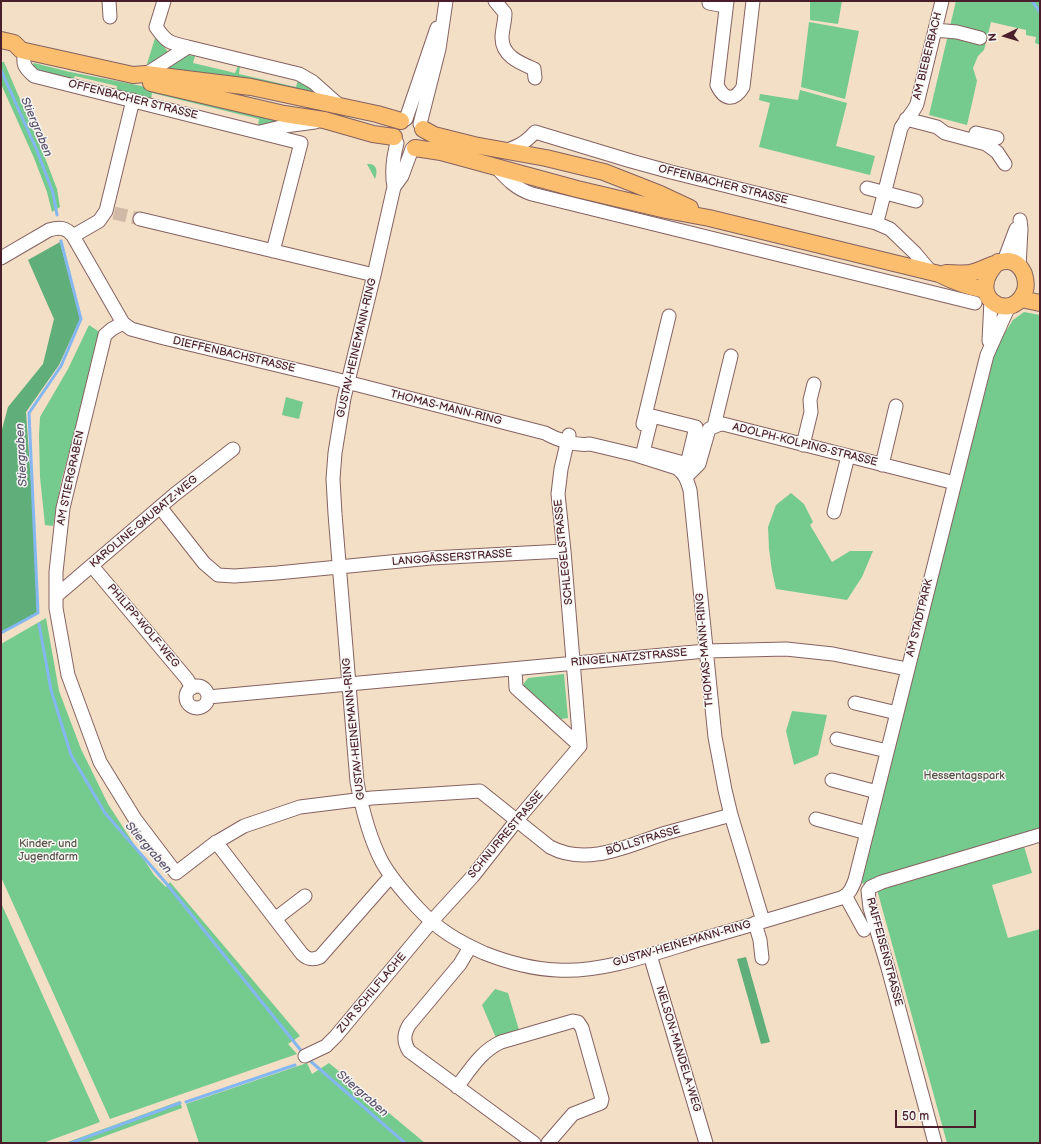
<!DOCTYPE html>
<html>
<head>
<meta charset="utf-8">
<style>
  body { margin:0 }
  #map { position:relative; width:1041px; height:1144px; overflow:hidden; background:#f2dfc5; font-family:"Balsamiq Sans",sans-serif }
  canvas { display:block }
  .frame { position:absolute; inset:0; border:2px solid #4a1f2b; pointer-events:none }
  .north { position:absolute; left:985px; top:16px; width:40px; height:40px; -webkit-text-stroke:3px #f6f6f2; paint-order:stroke; rotate:265deg; font-size:11px; font-weight:700; line-height:16px; text-align:center; color:#4a1f2b }
  .north::after { content:''; display:block; margin:auto; width:14px; height:18px; background:#4a1f2b; clip-path:polygon(50% 0,100% 100%,50% 72%,0 100%) }
  .scale { position:absolute; left:895px; top:1110px; width:81px; height:18px; box-sizing:border-box; border:2px solid #4a1f2b; border-top:0; padding-left:5px; font-size:12px; line-height:14px; white-space:nowrap; color:#4a1f2b; -webkit-text-stroke:3px #f6f6f2; paint-order:stroke }
</style>
</head>
<body>
<div id="map">
<canvas width="1041" height="1144"></canvas>
<div class="frame"></div>
<div class="north">N</div>
<div class="scale">50 m</div>
</div>
<script>
const ctx = document.querySelector('canvas').getContext('2d');
ctx.lineJoin = 'round';
function paint(path, color) {
  ctx.fillStyle = color;
  ctx.fill(path, 'evenodd');
}
function strokePath(path, color, width, dash) {
  ctx.strokeStyle = color;
  ctx.lineWidth = width;
  ctx.lineCap = dash ? 'butt' : 'round';
  ctx.setLineDash(dash || []);
  ctx.stroke(path);
}
function drawText(font, color, halo, rows, align = 'center') {
  ctx.font = font + ' "Balsamiq Sans",sans-serif';
  ctx.lineWidth = 3;
  ctx.setLineDash([]);
  ctx.textBaseline = 'middle';
  ctx.strokeStyle = halo;
  ctx.fillStyle = color;
  for (const [text, x, y, turn = 0] of rows) {
    ctx.save();
    ctx.translate(x, y);
    ctx.rotate((+turn || 0) * Math.PI / 180);
    ctx.textAlign = isNaN(turn) ? turn : align;
    if (halo) ctx.strokeText(text, 0, 0);
    ctx.fillText(text, 0, 0);
    ctx.restore();
  }
}
paint(new Path2D(`
  M 810,1 L 842,1 L 838,24 L 810,20 Z
  M 956,1 L 1040,1 L 1040,45 L 1035,43 L 1036,37 L 1026,35 L 1026,30 L 991,22 L 984,50 L 978,56 L 973,68 L 977,81 L 967,125 L 929,115 Z
  M 809,22 L 859,31 L 845,99 L 801,87 Z
  M 156,35 L 168,52 L 158,60 L 147,64 Z
  M 187,55 L 195,56 L 193,63 L 235,73 L 238,66 L 240,66 L 239,74 L 296,87 L 298,80 L 320,95 L 163,71 Z
  M 1,62 L 4,62 L 44,155 L 57,189 L 60,207 L 52,212 L 47,192 L 34,158 L 1,84 Z
  M 34,63 L 70,72 L 137,85 L 277,120 L 278,122 L 269,127 L 258,126 L 259,119 L 152,93 L 151,99 L 116,91 L 117,86 L 75,76 L 73,81 L 38,71 L 31,66 Z
  M 800,90 L 847,103 L 836,146 L 875,156 L 870,175 L 759,147 L 770,103 L 759,100 L 760,94 L 798,100 Z
  M 367,164 C 377,163 378,171 375,179 Z
  M 1024,312 L 1040,315 L 1040,833 L 864,884 L 859,881 L 997,345 L 1013,320 Z
  M 89,325 L 101,333 L 61,482 L 53,526 L 45,525 L 40,477 L 39,435 L 40,417 L 68,369 Z
  M 286,397 L 303,402 L 299,419 L 282,415 Z
  M 791,493 L 804,504 L 813,522 L 810,525 L 832,562 L 850,551 L 873,551 L 862,577 L 847,600 L 776,589 L 772,571 L 769,549 L 768,527 L 776,505 Z
  M 46,618 L 59,691 L 81,749 L 108,804 L 154,875 L 166,887 L 170,882 L 300,1036 L 288,1044 L 297,1054 L 110,1119 L 1,877 L 1,644 Z
  M 564,674 L 568,718 L 561,719 L 522,686 L 528,678 Z
  M 792,711 L 827,715 L 818,755 L 794,765 L 786,731 Z
  M 1023,843 L 1032,873 L 992,885 L 1008,938 L 1040,929 L 1040,1143 L 947,1143 L 876,886 Z
  M 1,903 L 100,1122 L 43,1143 L 1,1143 Z
  M 495,989 L 508,993 L 519,1030 L 496,1038 L 482,1005 Z
  M 307,1063 L 312,1074 L 329,1063 L 425,1143 L 199,1143 L 186,1104 Z
  M 180,1101 L 182,1108 L 86,1143 L 65,1143 Z`), '#75ca8e');
paint(new Path2D(`
  M 60,242 L 80,319 L 59,365 L 26,412 L 33,512 L 37,614 L 1,634 L 1,433 L 8,407 L 43,364 L 54,319 L 28,260 Z
  M 746,957 L 770,1042 L 761,1044 L 737,959 Z`), '#60ae79');
strokePath(new Path2D(`
  M 1032,1 L 1040,12
  M 1,70 L 38,153 L 53,193 L 57,215
  M 39,624 L 51,690 L 71,755 L 105,813 L 166,883 L 303,1053
  M 1,633 L 38,613 L 29,413 L 61,366 L 81,319 L 61,241
  M 308,1059 L 405,1143
  M 186,1102 L 295,1065
  M 71,1143 L 180,1103`), '#84b7f1', 3);
strokePath(new Path2D(`
  M 114,213 L 140,219`), '#d0b9a6', 13, [13, 6]);
const minor = new Path2D(`
  M 109,1 L 110,17
  M 164,1 L 156,27 C 167,43 170,43 188,47
  M 495,1 L 505,13 C 505,22 502,30 502,38 C 502,56 520,63 534,69 L 535,78
  M 727,1 L 717,85 C 724,100 734,102 743,87 L 753,1
  M 709,3 L 725,6
  M 935,30 L 957,32 L 980,38
  M 25,51 C 22,64 24,67 34,76 L 301,143 L 273,251
  M 146,74 L 188,47 L 299,74 L 313,82 L 340,106
  M 406,119 L 437,28
  M 906,119 L 937,127 L 945,133 L 986,144 L 997,152 L 1005,164
  M 420,124 L 439,49 L 446,1
  M 260,132 L 285,126 L 315,122
  M 976,133 L 997,138
  M 412,149 L 402,176 L 394,187 L 374,275 L 344,398 L 335,453 L 333,479 L 335,514 L 357,782 C 362,809 369,837 382,862 C 391,878 405,894 417,907 C 437,929 457,941 484,953 C 507,962 532,969 557,970 C 604,973 658,952 702,939 C 748,926 795,912 841,898 C 849,895 852,888 855,880 L 987,355 L 1009,306
  M 505,151 C 519,146 525,143 535,132 L 631,161 L 671,172 L 876,223 L 890,229 L 915,253 L 931,272
  M 496,167 C 507,179 516,189 532,194 L 975,303
  M 394,187 C 391,171 393,158 397,143
  M 867,188 L 916,201
  M 140,219 L 374,275
  M 876,223 L 879,214 L 901,128 C 906,119 913,113 917,104 L 942,1
  M 73,236 L 99,221 L 106,211 L 133,100
  M 1,258 L 49,230 C 59,227 66,227 73,236 L 123,323 L 131,329 L 164,338 L 331,378 L 545,433 C 557,440 576,446 590,444 L 636,455 L 677,468 C 685,474 687,480 690,490 L 715,737 L 725,790 L 731,815 L 763,921
  M 1004,261 L 1016,229
  M 1019,267 L 1021,229 L 1020,220
  M 123,323 L 112,329 L 105,335 L 63,508 L 56,572 L 56,608 L 68,675 L 100,762 L 135,819 L 176,873 L 215,843 L 244,826 L 300,807 L 372,798 L 480,791 L 550,847 C 588,867 629,845 666,833 C 688,827 710,821 731,815
  M 989,341 L 991,300
  M 652,416 L 696,427 L 687,464 L 643,452 Z
  M 643,424 L 669,316
  M 714,426 L 731,356
  M 803,445 L 811,412 L 810,400 L 814,384
  M 882,465 L 896,406
  M 686,477 L 699,464 L 709,429 L 718,425 L 723,424 L 955,483
  M 160,507 L 204,563 L 218,575 L 234,576 L 277,573 L 431,558 L 564,551
  M 834,512 L 848,456
  M 92,566 L 187,679 L 192,688
  M 56,596 L 174,495 L 233,449
  M 515,669 L 516,688 L 580,746
  M186 697a11 11 0 1 1 22 0a11 11 0 1 1-22 0Z
  M 208,697 L 706,651 L 786,649 L 833,654 L 907,669
  M 855,703 L 897,713
  M 837,739 L 887,751
  M 832,780 L 877,792
  M 816,819 L 867,833
  M 216,842 L 302,954 C 308,960 313,960 320,957 L 391,876
  M 846,897 L 864,930
  M 275,919 L 305,896
  M 755,923 L 760,940 L 762,958
  M 470,947 L 460,964 L 409,1025 C 404,1034 403,1041 409,1051 L 534,1143
  M 650,955 L 706,1143
  M 305,1056 L 326,1046 L 336,1036 L 431,922 L 473,876 L 517,820 L 580,746 L 564,551 L 558,494 L 561,469 L 569,435
  M 457,1087 C 470,1070 481,1051 501,1042 L 573,1021 L 578,1022 L 582,1028 L 602,1099 L 601,1103 L 573,1114 L 548,1143
  M 935,1143 L 888,968 L 870,908 L 868,891 L 871,887 L 882,882 L 1040,835`);
const major = new Path2D(`
  M 1,40 L 14,43 L 21,50 L 25,51 L 133,75 L 146,74 L 251,87 L 377,114 L 401,121
  M 151,83 L 284,114 L 324,120 L 373,134 L 394,137
  M 423,129 L 434,135 L 474,145 L 546,158 L 604,172 L 660,194 L 690,208
  M 415,148 L 441,152 L 577,189 L 666,210 L 709,218 L 939,274 C 953,281 969,287 985,290
  M 946,273 C 954,273 962,274 970,273 C 988,270 1012,247 1024,274 C 1026,280 1027,289 1023,295 C 1008,323 964,295 998,262
  M 1021,299 L 1040,303`);
strokePath(minor, '#856261', 15);
strokePath(major, '#856261', 18);
strokePath(minor, '#fff', 13);
strokePath(major, '#fbbd6e', 16);
drawText('11px', '#4a1f2b', '#f6f6f2', [
  ["AM BIEBERBACH",928,56,-76],
  ["OFFENBACHER STRASSE",133,100,14],
  ["OFFENBACHER STRASSE",723,185,14],
  ["GUSTAV-HEINEMANN-RING",357,348,-77],
  ["DIEFFENBACHSTRASSE",234,355,13],
  ["THOMAS-MANN-RING",446,408,14],
  ["ADOLPH-KOLPING-STRASSE",805,445,14],
  ["AM STIERGRABEN",71,478,-78],
  ["KAROLINE-GAUBATZ-WEG",144,522,-40],
  ["SCHLEGELSTRASSE",564,552,-96],
  ["LANGGÄSSERSTRASSE",452,558,-4],
  ["AM STADTPARK",920,618,-76],
  ["PHILIPP-WOLF-WEG",143,626,50],
  ["THOMAS-MANN-RING",705,650,-95],
  ["RINGELNATZSTRASSE",629,658,-5],
  ["GUSTAV-HEINEMANN-RING",354,729,-96],
  ["SCHNURRESTRASSE",506,835,-50],
  ["BÖLLSTRASSE",643,841,-17],
  ["GUSTAV-HEINEMANN-RING",682,944,-16],
  ["RAIFFEISENSTRASSE",884,952,75],
  ["ZUR SCHILFLACHE",372,993,-50],
  ["NELSON-MANDELA-WEG",678,1049,73]
]);
drawText('11px', '#575249', '#f6f6f2', [
  ["Hessentagspark",964,776],
  ["Kinder- und",48,844],
  ["Jugendfarm",48,857]
]);
drawText('italic 12px', '#5e5470', '#f6f6f2', [
  ["Stiergraben",36,127,67],
  ["Stiergraben",22,455,-93],
  ["Stiergraben",148,848,49],
  ["Stiergraben",362,1094,41]
]);
</script>
</body>
</html>
